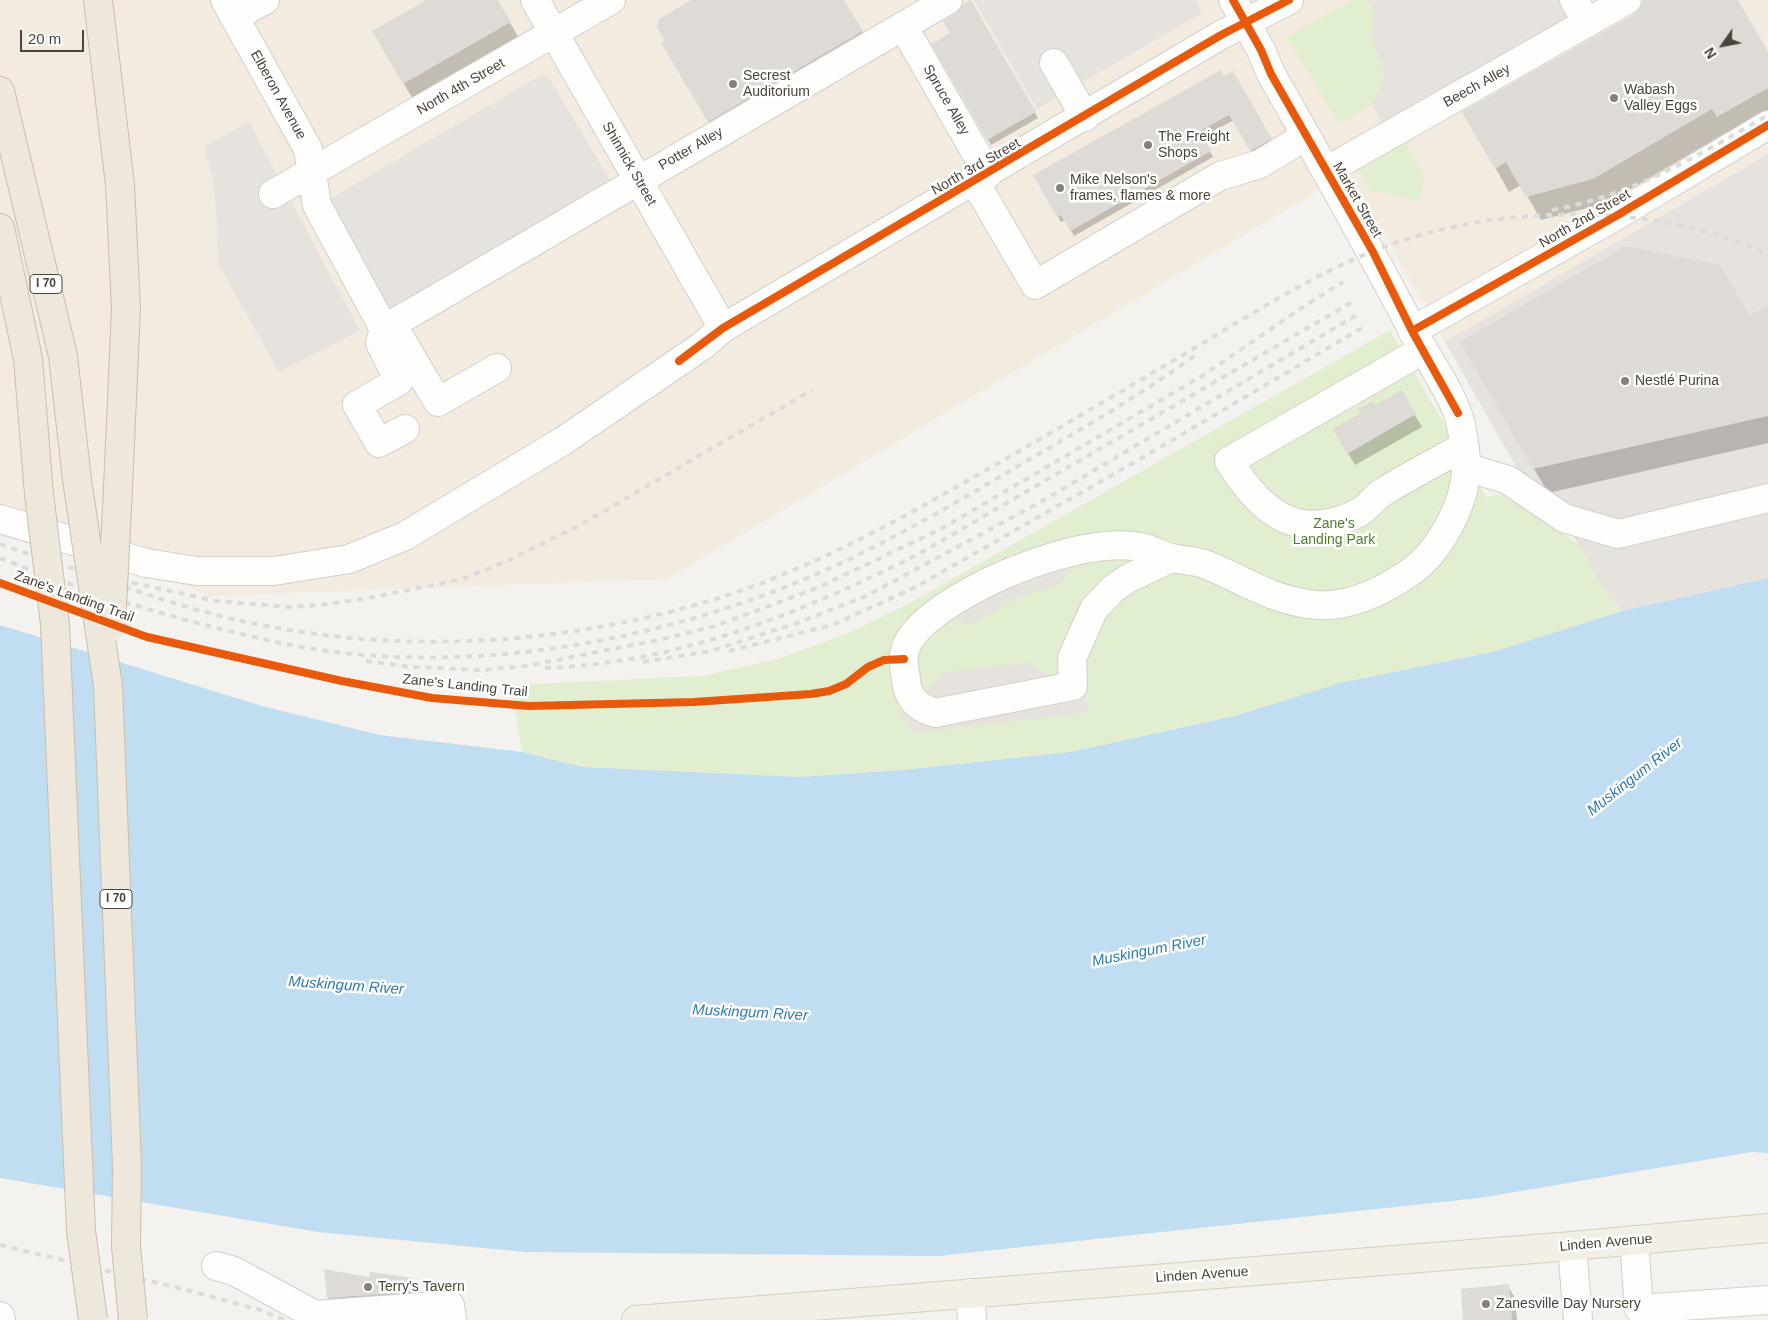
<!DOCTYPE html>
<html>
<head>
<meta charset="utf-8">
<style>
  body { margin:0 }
  #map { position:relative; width:1768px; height:1320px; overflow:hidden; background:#f4f2ee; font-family:Helvetica,sans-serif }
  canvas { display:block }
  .north { position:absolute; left:1698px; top:20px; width:50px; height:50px; -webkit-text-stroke:4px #fff; paint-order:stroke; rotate:237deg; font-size:14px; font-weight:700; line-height:20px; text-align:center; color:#4b4439 }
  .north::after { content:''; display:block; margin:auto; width:18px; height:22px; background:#4b4439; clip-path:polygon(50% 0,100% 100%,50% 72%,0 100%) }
  .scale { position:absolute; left:20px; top:30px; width:64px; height:22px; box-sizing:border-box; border:2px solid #4b4439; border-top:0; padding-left:6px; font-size:15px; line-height:18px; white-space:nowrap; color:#4b4439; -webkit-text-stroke:4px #fff; paint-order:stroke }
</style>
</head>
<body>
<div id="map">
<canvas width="1768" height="1320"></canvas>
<div class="north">N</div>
<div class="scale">20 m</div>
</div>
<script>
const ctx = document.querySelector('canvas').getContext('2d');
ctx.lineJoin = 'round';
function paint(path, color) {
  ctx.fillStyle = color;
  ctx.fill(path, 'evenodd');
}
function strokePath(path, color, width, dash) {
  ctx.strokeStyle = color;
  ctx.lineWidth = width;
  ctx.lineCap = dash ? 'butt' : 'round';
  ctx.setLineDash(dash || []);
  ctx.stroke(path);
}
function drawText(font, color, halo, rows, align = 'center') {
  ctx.font = font + ' Helvetica,sans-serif';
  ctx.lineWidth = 5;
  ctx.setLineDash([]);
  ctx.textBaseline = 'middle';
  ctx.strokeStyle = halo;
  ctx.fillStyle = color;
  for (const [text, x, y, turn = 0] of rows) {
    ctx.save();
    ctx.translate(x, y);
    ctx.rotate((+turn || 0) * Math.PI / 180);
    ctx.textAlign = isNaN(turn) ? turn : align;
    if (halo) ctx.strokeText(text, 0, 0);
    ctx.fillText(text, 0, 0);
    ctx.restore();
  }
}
paint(new Path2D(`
  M 0,0 L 1768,0 L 1768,154 L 1445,342 L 1349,172 L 667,579 L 210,596 L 0,510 Z`), '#f3ebdf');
paint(new Path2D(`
  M 1768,154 L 1768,578 L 1622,611 L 1601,586 L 1552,497 L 1519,472 L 1445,342 Z`), '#e6e2de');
paint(new Path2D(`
  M 1352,0 L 1367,0 L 1375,14 L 1371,38 L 1383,67 L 1383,79 L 1372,105 L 1339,124 L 1287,37 Z
  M 1404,140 L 1425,177 L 1418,201 L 1377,191 L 1373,193 L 1356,163 Z
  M 1390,330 L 1486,497 L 1502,494 L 1511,496 L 1580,546 L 1601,586 L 1622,611 L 1493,652 L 1340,683 L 1235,716 L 1070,752 L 903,770 L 799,777 L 583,767 L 522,752 L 511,685 L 702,676 L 778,659 L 846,634 L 908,604 Z`), '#e1eecf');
paint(new Path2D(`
  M 974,0 L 1195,0 L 1202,13 L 1037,109 Z
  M 1367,0 L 1567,0 L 1578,18 L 1386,128 L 1372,105 L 1383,79 L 1383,67 L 1371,38 L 1375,14 Z
  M 541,75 L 549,78 L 614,187 L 394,318 L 328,200 Z
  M 249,122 L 360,331 L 279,372 L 219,265 L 215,199 L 212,175 L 204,147 Z
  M 1074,563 L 1061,584 L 1022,596 L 968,626 L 961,622 L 942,599 Z
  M 1028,663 L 1072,689 L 1085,688 L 1088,712 L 915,733 L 899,715 L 947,672 Z`), '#e6e3df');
paint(new Path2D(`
  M 1768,578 L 1768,1153 L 1752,1152 L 1479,1198 L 938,1256 L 525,1252 L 318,1232 L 0,1178 L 0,625 L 262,706 L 380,735 L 522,752 L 583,767 L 799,777 L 903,770 L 1070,752 L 1235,716 L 1340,683 L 1493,652 L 1622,611 Z`), '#c0ddf1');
paint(new Path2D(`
  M 429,0 L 497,0 L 524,47 L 418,108 L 374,32 Z
  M 694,0 L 843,0 L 873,50 L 720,140 L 663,43 Z
  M 1650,0 L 1737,0 L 1768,54 L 1768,120 L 1732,141 L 1727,132 L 1607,203 L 1541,220 L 1521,185 L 1509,192 L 1464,112 L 1636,15 L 1643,4 Z
  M 971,1 L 1038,118 L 991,145 L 933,44 L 952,33 L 957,14 L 963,5 Z
  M 1233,73 L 1274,145 L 1254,156 L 1234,120 L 1202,137 L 1213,157 L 1074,236 L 1065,220 L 1061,222 L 1035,176 Z
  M 1768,307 L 1768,443 L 1548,493 L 1462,342 L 1749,318 Z
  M 1401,392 L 1422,427 L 1355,465 L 1334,430 Z
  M 325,1270 L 370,1278 L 412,1279 L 415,1285 L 414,1298 L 331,1304 L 328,1298 Z
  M 1508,1286 L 1515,1298 L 1517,1320 L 1465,1320 Z`), '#0003');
paint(new Path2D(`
  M 427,0 L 498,0 L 511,22 L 403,84 L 372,31 Z
  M 691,0 L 844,0 L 863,31 L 708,122 L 661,43 L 665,41 L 657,27 L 659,19 Z
  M 970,0 L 1036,112 L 987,140 L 931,44 L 950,33 L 943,21 L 956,13 L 963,4 Z
  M 1643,0 L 1738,0 L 1768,52 L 1768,88 L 1717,117 L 1712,109 L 1593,179 L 1526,197 L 1506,162 L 1495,169 L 1462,112 L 1635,14 L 1641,7 Z
  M 1221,70 L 1224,76 L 1233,71 L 1272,139 L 1250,151 L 1229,115 L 1200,131 L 1211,151 L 1070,231 L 1061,215 L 1057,217 L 1033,175 Z
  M 1626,246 L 1720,265 L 1750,316 L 1768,305 L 1768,416 L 1533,469 L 1460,342 Z
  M 1402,390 L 1416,414 L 1347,454 L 1333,429 L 1361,413 L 1358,409 L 1373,401 L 1375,405 Z
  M 324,1269 L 369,1277 L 370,1272 L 413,1278 L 412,1292 L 327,1298 Z
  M 1509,1284 L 1512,1320 L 1463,1320 L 1461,1289 Z`), '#dedbd6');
const minor = new Path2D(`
  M 225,0 L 308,149 L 317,205 L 384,329
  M 535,0 L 723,328
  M 1574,0 L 1587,23
  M 234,17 L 265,0
  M 903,26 L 988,174
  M 1054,63 L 1085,117
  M 1326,171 L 1627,0
  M 975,182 L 1035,285 L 1220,176 L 1260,164 L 1306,136
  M 273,194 L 611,0
  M 384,329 L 948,0
  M 384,329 L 380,343 L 399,381 L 357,405 L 379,443 L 405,429
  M 384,329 L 397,333 L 438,402 L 497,368
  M 1412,331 L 1616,216 L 1768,125
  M 1423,350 L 1229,461 C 1261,513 1299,544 1360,512 C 1369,507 1374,497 1383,492 C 1409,476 1436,462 1463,447
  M 1466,467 L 1508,480 L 1564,518 L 1618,534 L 1768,498
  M 0,519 L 146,563 L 197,571 L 274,571 L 349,559 L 405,536 L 563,441 L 702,346 L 723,328 L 1221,35 L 1289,0
  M 1171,558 L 1127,579 L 1113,589 L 1094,609 L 1072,658 L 1073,686 L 935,713 C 917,707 908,699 906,680 C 905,670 902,659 905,650 C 911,626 951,602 971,591 C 1012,568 1096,536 1144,548 C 1153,550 1162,556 1172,558 C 1184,561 1196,560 1207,565 C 1242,579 1270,599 1308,604 C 1344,610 1380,593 1409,573 C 1439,553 1467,502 1466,465 C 1466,452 1462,424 1457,412 C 1447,384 1424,354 1411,327 C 1366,242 1319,158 1271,74 L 1261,50 L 1233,0
  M 1634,1240 L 1639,1309 L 1768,1300
  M 1572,1246 L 1578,1320
  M 216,1266 L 234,1271 L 315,1315 L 450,1305 L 452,1320
  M 970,1293 L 972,1320
  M 0,1316 L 1,1320`);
const major = new Path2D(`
  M 636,1320 L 1572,1246 L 1768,1228`);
const highway = new Path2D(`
  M 98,0 L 120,185 L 126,308 L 118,488
  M 0,91 L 63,356 L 77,480
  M 0,228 L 28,359 L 39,494`);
strokePath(minor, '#d2d0cb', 30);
strokePath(major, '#d6cebb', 30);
strokePath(highway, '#ccbfa9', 30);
strokePath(minor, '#fdfdfc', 28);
strokePath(major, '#f2efe6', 28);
strokePath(highway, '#ede8db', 28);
strokePath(new Path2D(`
  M 1552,210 C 1634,195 1697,156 1768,115
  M 0,544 C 26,554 54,562 81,571 C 143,594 205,615 271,627 C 415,653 561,644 702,603 C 789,578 872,535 951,490 C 1031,445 1110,398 1188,352 C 1256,312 1323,267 1398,242 C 1512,204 1658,203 1768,254
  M 0,558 C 76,588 154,613 233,632 C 267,640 300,648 334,652 C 508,673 698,632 854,557 C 910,529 965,498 1018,466 C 1080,430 1141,395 1198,353
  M 120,580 L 216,601 L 287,607 L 320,605 L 363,599 L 462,579 L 505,562 L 582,524 L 812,390
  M 729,651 L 832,625 L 914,588 L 1147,455 L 1367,325
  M 366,661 L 411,667 L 482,670 L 526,666 L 659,640 L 715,626 L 817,588 L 941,529 L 1202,376 L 1309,303 L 1343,282
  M 643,662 L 711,651 L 797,623 L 864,597 L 1039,503 L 1360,313
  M 545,668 C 677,664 803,612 919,554 L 1354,301
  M 0,1245 L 179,1288 L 257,1309 L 285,1320`), '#dbdbda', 4, [6, 6]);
const highwayBridge = new Path2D(`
  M 77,480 L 108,686 L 127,1166 L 126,1246 L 133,1320
  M 39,494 L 55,624 L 81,1231 L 93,1320
  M 111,627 L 118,488`);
strokePath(highwayBridge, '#ccbfa9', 30, []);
strokePath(highwayBridge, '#ede8db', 28);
strokePath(new Path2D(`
  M 1233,0 L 1261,50 L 1271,74 L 1373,252 L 1412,331 L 1458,413
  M 1412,331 L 1616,216 L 1768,125
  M 679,361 L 723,328 L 1221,35 L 1289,0
  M 0,583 L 147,637 L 342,681 L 432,698 L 529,706 L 694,702 L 811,694 L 829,691 L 846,684 L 868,667 L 884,660 L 904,659`), '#e8590c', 8);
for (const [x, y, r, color] of [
  [733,84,5,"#868178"],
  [1614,98,5,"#868178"],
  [1148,145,5,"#868178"],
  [1060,188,5,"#868178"],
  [1625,381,5,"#868178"],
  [368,1287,5,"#868178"],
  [1486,1304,5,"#868178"]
]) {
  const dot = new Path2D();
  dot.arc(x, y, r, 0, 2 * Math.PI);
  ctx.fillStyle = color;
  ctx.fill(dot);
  strokePath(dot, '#fff', 2);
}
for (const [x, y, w] of [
  [46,284,32],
  [116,899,32]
]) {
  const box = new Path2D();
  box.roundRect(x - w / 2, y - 9.5, w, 19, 4);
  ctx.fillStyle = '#fff';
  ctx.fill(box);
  strokePath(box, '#4b4439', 1);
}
drawText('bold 12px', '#4b4439', null, [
  ["I 70",46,284],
  ["I 70",116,899]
]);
drawText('14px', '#4b4439', '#fff', [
  ["Secrest",743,76],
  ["Auditorium",743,92],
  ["Wabash",1624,90],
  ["Valley Eggs",1624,106],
  ["The Freight",1158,137],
  ["Shops",1158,153],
  ["Mike Nelson's",1070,180],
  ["frames, flames & more",1070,196],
  ["Nestlé Purina",1635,381],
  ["Terry's Tavern",378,1287],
  ["Zanesville Day Nursery",1496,1304]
], 'left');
drawText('14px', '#4b4439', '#fff', [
  ["Beech Alley",1477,86,-29],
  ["North 4th Street",461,87,-30],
  ["Elberon Avenue",278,95,61],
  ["Spruce Alley",946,100,60],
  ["Potter Alley",691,149,-30],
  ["Shinnick Street",629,164,60],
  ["North 3rd Street",976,167,-30],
  ["Market Street",1357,200,60],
  ["North 2nd Street",1585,219,-30],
  ["Zane's Landing Trail",74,597,20],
  ["Zane's Landing Trail",465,686,6],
  ["Linden Avenue",1606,1243,-5],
  ["Linden Avenue",1202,1275,-4]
]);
drawText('14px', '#4a7f2a', '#fff', [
  ["Zane's",1334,524],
  ["Landing Park",1334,540]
]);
drawText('italic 15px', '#2e7ab2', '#fff', [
  ["Muskingum River",1635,777,-38],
  ["Muskingum River",1149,951,-11],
  ["Muskingum River",346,986,4],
  ["Muskingum River",750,1013,3]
]);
</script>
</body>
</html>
